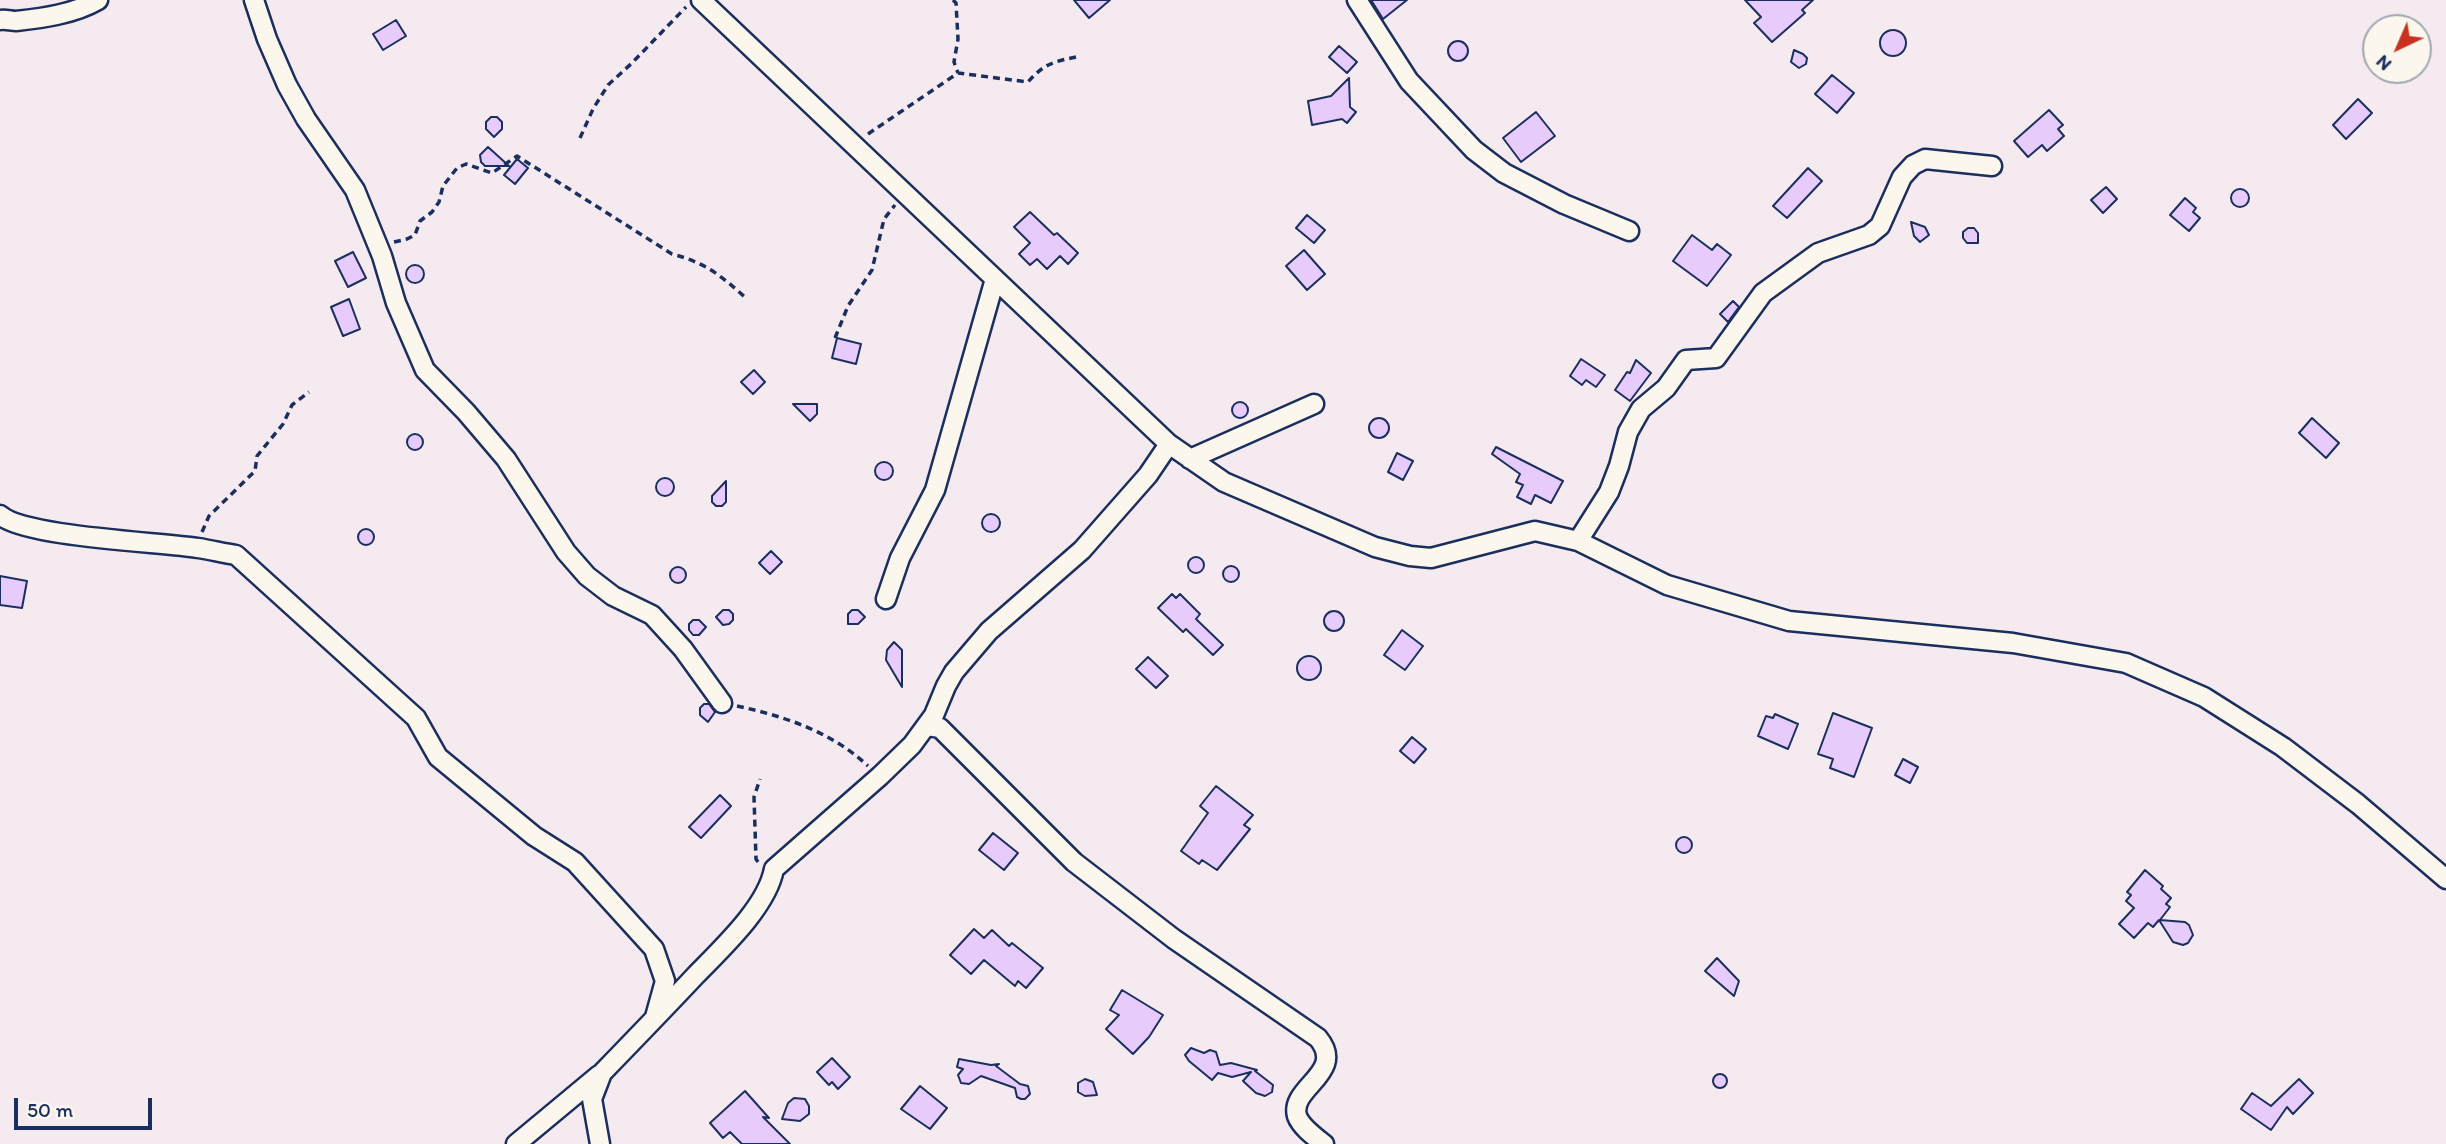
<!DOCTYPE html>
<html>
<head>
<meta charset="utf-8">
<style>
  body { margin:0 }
  #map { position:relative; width:2446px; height:1144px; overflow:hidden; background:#f5eaf0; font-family:Itim,sans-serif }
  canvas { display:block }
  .north { position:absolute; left:2362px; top:14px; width:70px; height:70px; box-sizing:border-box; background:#fbf7ec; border:2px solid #a1a7b3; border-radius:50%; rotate:224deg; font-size:19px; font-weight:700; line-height:28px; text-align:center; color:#1b2f5e }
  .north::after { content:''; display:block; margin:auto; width:24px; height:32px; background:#c8321e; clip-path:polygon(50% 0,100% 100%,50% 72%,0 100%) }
  .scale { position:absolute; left:14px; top:1098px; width:138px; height:32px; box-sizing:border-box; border:4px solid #1b2f5e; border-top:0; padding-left:9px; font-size:21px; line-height:24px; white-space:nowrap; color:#1b2f5e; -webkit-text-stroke:5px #fbf7ec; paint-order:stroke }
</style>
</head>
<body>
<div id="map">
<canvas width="2446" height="1144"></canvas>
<div class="north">N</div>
<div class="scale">50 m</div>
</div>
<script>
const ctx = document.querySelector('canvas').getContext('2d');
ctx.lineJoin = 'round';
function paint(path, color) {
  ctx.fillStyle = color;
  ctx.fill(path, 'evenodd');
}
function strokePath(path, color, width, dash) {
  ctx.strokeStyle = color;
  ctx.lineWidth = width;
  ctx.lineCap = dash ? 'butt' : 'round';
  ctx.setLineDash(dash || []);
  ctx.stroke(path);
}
const building = new Path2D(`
  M 1074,0 L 1110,0 L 1089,18 Z
  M 1371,0 L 1407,0 L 1383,19 Z
  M 1745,0 L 1813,0 L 1802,10 L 1805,13 L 1772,42 L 1754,23 L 1761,17 Z
  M 396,20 L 406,36 L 383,50 L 373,34 Z
  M1880 43a13 13 0 1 1 26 0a13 13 0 1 1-26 0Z
  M1448 51a10 10 0 1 1 20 0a10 10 0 1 1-20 0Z
  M 1339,46 L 1357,62 L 1347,73 L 1329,57 Z
  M 1794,50 L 1803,54 L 1807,58 L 1806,64 L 1799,68 L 1791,62 Z
  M 1832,75 L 1854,93 L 1837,113 L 1815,94 Z
  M 1349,78 L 1350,107 L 1356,112 L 1347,123 L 1342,119 L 1312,125 L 1308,101 L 1331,96 Z
  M 2358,99 L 2372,113 L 2346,139 L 2333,125 Z
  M 2049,110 L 2063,125 L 2058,129 L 2064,136 L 2047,151 L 2042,145 L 2028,157 L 2014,141 Z
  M 1536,112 L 1555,136 L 1521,162 L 1503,138 Z
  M 491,117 L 497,117 L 502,122 L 502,129 L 494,137 L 486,129 L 486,122 Z
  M 488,147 L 509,166 L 485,166 L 481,162 L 480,155 Z
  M 517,159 L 528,168 L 515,184 L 504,175 Z
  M 1808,168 L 1822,181 L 1787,218 L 1773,206 Z
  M 2106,187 L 2117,199 L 2103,213 L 2091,200 Z
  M2231 198a9 9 0 1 1 18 0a9 9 0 1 1-18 0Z
  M 2185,198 L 2196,208 L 2193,212 L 2200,218 L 2189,231 L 2170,215 Z
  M 1030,212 L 1054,235 L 1057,233 L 1078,253 L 1068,264 L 1060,256 L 1047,269 L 1037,259 L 1030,265 L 1019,254 L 1030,243 L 1014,227 Z
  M 1307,215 L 1325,230 L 1314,243 L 1296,228 Z
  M 1911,222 L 1925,227 L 1929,235 L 1920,242 L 1914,236 Z
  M 1968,228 L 1974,228 L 1978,233 L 1978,243 L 1967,243 L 1963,238 L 1963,232 Z
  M 1692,235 L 1712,250 L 1717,244 L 1731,255 L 1707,286 L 1673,261 Z
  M 1304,250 L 1325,274 L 1307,290 L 1286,266 Z
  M 353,252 L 366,278 L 348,287 L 335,261 Z
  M406 274a9 9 0 1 1 18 0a9 9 0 1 1-18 0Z
  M 349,299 L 360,329 L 343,336 L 331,307 Z
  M 1733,301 L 1739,307 L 1728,322 L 1720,314 Z
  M 837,338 L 861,344 L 856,364 L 832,358 Z
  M 1581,359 L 1605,375 L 1596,387 L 1586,380 L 1582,385 L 1570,376 Z
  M 1636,360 L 1651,373 L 1630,401 L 1615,390 L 1627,372 L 1630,373 Z
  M 754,370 L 765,382 L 753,394 L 741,382 Z
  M1232 410a8 8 0 1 1 16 0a8 8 0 1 1-16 0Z
  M 793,404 L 817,404 L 817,414 L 810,421 Z
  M 2312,418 L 2339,443 L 2326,458 L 2299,433 Z
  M1369 428a10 10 0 1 1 20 0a10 10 0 1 1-20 0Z
  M407 442a8 8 0 1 1 16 0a8 8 0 1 1-16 0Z
  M 1496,447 L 1563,481 L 1551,503 L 1535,495 L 1531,504 L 1517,497 L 1523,485 L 1516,482 L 1520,474 L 1492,454 Z
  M 1397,453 L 1413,461 L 1403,480 L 1388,472 Z
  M875 471a9 9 0 1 1 18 0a9 9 0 1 1-18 0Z
  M656 487a9 9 0 1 1 18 0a9 9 0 1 1-18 0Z
  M 726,481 L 726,502 L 722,506 L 716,506 L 712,502 L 712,496 Z
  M982 523a9 9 0 1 1 18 0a9 9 0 1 1-18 0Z
  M358 537a8 8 0 1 1 16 0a8 8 0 1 1-16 0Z
  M 771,551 L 782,562 L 770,574 L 759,563 Z
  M1188 565a8 8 0 1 1 16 0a8 8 0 1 1-16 0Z
  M1223 574a8 8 0 1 1 16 0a8 8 0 1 1-16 0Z
  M670 575a8 8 0 1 1 16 0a8 8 0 1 1-16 0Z
  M 0,576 L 27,581 L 22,608 L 0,605 Z
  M 1172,594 L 1176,598 L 1180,594 L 1200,614 L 1196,619 L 1223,645 L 1213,655 L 1186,629 L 1183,632 L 1158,608 Z
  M 723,610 L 729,610 L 733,614 L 733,620 L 729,624 L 723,625 L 716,617 Z
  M 852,610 L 858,610 L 865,617 L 858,624 L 848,624 L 848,614 Z
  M1324 621a10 10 0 1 1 20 0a10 10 0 1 1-20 0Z
  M 693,620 L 699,620 L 706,627 L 699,635 L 693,635 L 689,630 L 689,624 Z
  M 1402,630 L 1423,646 L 1405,670 L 1384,655 Z
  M 894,642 L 902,650 L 902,687 L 886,660 L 887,650 Z
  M1297 668a12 12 0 1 1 24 0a12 12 0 1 1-24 0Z
  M 1148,657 L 1168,676 L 1156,688 L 1136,669 Z
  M 704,704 L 709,704 L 715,712 L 708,722 L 700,715 L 700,708 Z
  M 1833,713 L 1872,728 L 1854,777 L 1830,768 L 1833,759 L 1818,754 Z
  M 1775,714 L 1798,724 L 1788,749 L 1758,736 L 1766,716 L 1773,718 Z
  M 1412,737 L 1426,749 L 1414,763 L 1400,751 Z
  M 1903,759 L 1918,767 L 1910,783 L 1895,775 Z
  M 1216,786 L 1253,815 L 1244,825 L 1250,829 L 1217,870 L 1202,860 L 1199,864 L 1181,851 L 1208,813 L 1200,806 Z
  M 720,795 L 731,806 L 701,838 L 689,827 Z
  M 993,833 L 1018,853 L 1004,870 L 979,850 Z
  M1676 845a8 8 0 1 1 16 0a8 8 0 1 1-16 0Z
  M 2145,870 L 2163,886 L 2161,889 L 2171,898 L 2166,904 L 2170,907 L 2160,920 L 2185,922 L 2189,925 L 2193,935 L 2188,943 L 2183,945 L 2173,942 L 2159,920 L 2153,927 L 2148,923 L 2134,938 L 2119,924 L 2134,908 L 2126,901 L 2131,895 L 2127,892 Z
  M 974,929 L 984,938 L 992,930 L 1009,946 L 1012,943 L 1043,968 L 1026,988 L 1018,981 L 1015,986 L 984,960 L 971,974 L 950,955 Z
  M 1717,958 L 1739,981 L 1734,996 L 1705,971 Z
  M 1122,990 L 1163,1015 L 1149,1037 L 1133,1054 L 1106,1029 L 1119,1015 L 1110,1010 Z
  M 1191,1048 L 1204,1053 L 1210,1050 L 1216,1052 L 1220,1065 L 1231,1063 L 1257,1070 L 1255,1071 L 1273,1085 L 1272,1092 L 1265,1096 L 1256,1093 L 1243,1081 L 1251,1072 L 1232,1077 L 1218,1073 L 1212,1080 L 1189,1061 L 1185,1055 Z
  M 832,1058 L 850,1077 L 838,1089 L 832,1082 L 829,1085 L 817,1072 Z
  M 959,1059 L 991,1065 L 999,1064 L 996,1066 L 1020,1084 L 1028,1086 L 1030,1094 L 1025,1099 L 1021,1099 L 1017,1097 L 1015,1088 L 981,1076 L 969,1084 L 961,1083 L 958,1075 L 963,1069 L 957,1067 Z
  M1713 1081a7 7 0 1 1 14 0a7 7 0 1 1-14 0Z
  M 1085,1079 L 1093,1082 L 1097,1095 L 1085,1096 L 1078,1092 L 1078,1083 Z
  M 2299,1079 L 2313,1093 L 2293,1114 L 2287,1107 L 2271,1130 L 2241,1109 L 2252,1093 L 2271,1106 Z
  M 920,1086 L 947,1108 L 930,1129 L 901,1109 Z
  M 745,1091 L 769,1118 L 763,1117 L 790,1144 L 742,1144 L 730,1132 L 723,1138 L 710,1123 Z
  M 794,1098 L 805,1099 L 809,1106 L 809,1114 L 800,1121 L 782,1119 L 788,1103 Z`);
paint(building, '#e7cbfa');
strokePath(building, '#1b2f5e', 2);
const minor = new Path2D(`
  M 254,0 L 267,39 L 287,85 L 306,119 L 355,190 L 382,256 L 396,303 L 425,370 L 466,412 L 506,459 L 566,552 L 587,576 L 613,596 L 652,615 L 683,649 L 722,703
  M 701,0 L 1169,444 L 1224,482 L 1375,547 L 1410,556 L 1431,558 L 1535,531 L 1578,541 L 1667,585 L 1789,621 L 2013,643 L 2126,663 L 2204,697 L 2283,747 L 2358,804 L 2446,879
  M 1357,0 L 1409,81 L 1474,150 L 1504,173 L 1564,204 L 1629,231
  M 0,20 C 6,19 11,21 16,21 C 43,18 74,14 98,0
  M 1190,459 L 1314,404
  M 0,515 C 24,537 160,542 198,548 C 211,550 223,553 236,555 L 416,718 L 438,757 L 534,836 L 575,862 L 654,949 L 665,981 L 655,1017
  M 1578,541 L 1609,492 L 1619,466 L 1628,432 L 1641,409 L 1666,388 L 1686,360 L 1716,358 L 1763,293 L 1818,253 L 1869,235 L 1880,226 L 1902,177 L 1913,165 L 1925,159 L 1992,166
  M 886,599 L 900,558 L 935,490 L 995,279
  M 927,726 L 940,728 L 1074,862 L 1174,939 L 1318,1038 C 1347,1073 1289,1087 1297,1116 C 1301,1127 1315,1137 1324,1144
  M 516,1144 L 599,1075
  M 600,1144 L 592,1099 L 602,1073 C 633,1041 664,1009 695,976 C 721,949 767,907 774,869 L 880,776 L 912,745 L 934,715 L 946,686 L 954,672 L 989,631 L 1082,550 L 1148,475 L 1169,444`);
strokePath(minor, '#1b2f5e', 23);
strokePath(new Path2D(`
  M 953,0 L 956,3 L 958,39 L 954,62 L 958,73
  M 868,134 L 958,73 L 1028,82 C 1044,64 1052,62 1076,57
  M 580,138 L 593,109 L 608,85 L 632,63 L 686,7
  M 394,242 L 407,239 L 415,235 L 420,221 L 432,212 L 439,202 L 443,186 L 457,168 L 466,164 L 492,173 L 517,156 L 672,254 C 706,263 720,275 746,298
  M 835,338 L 848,306 L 872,270 L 884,219 L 895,205
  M 202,532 L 209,516 L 255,471 L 257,456 L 283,424 L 292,405 L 309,392
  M 737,706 C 784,716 832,732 868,766
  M 758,862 L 756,859 L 754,797 L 760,779`), '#1b2f5e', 3.5, [7, 5]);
strokePath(minor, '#fbf7ec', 18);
</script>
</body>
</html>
